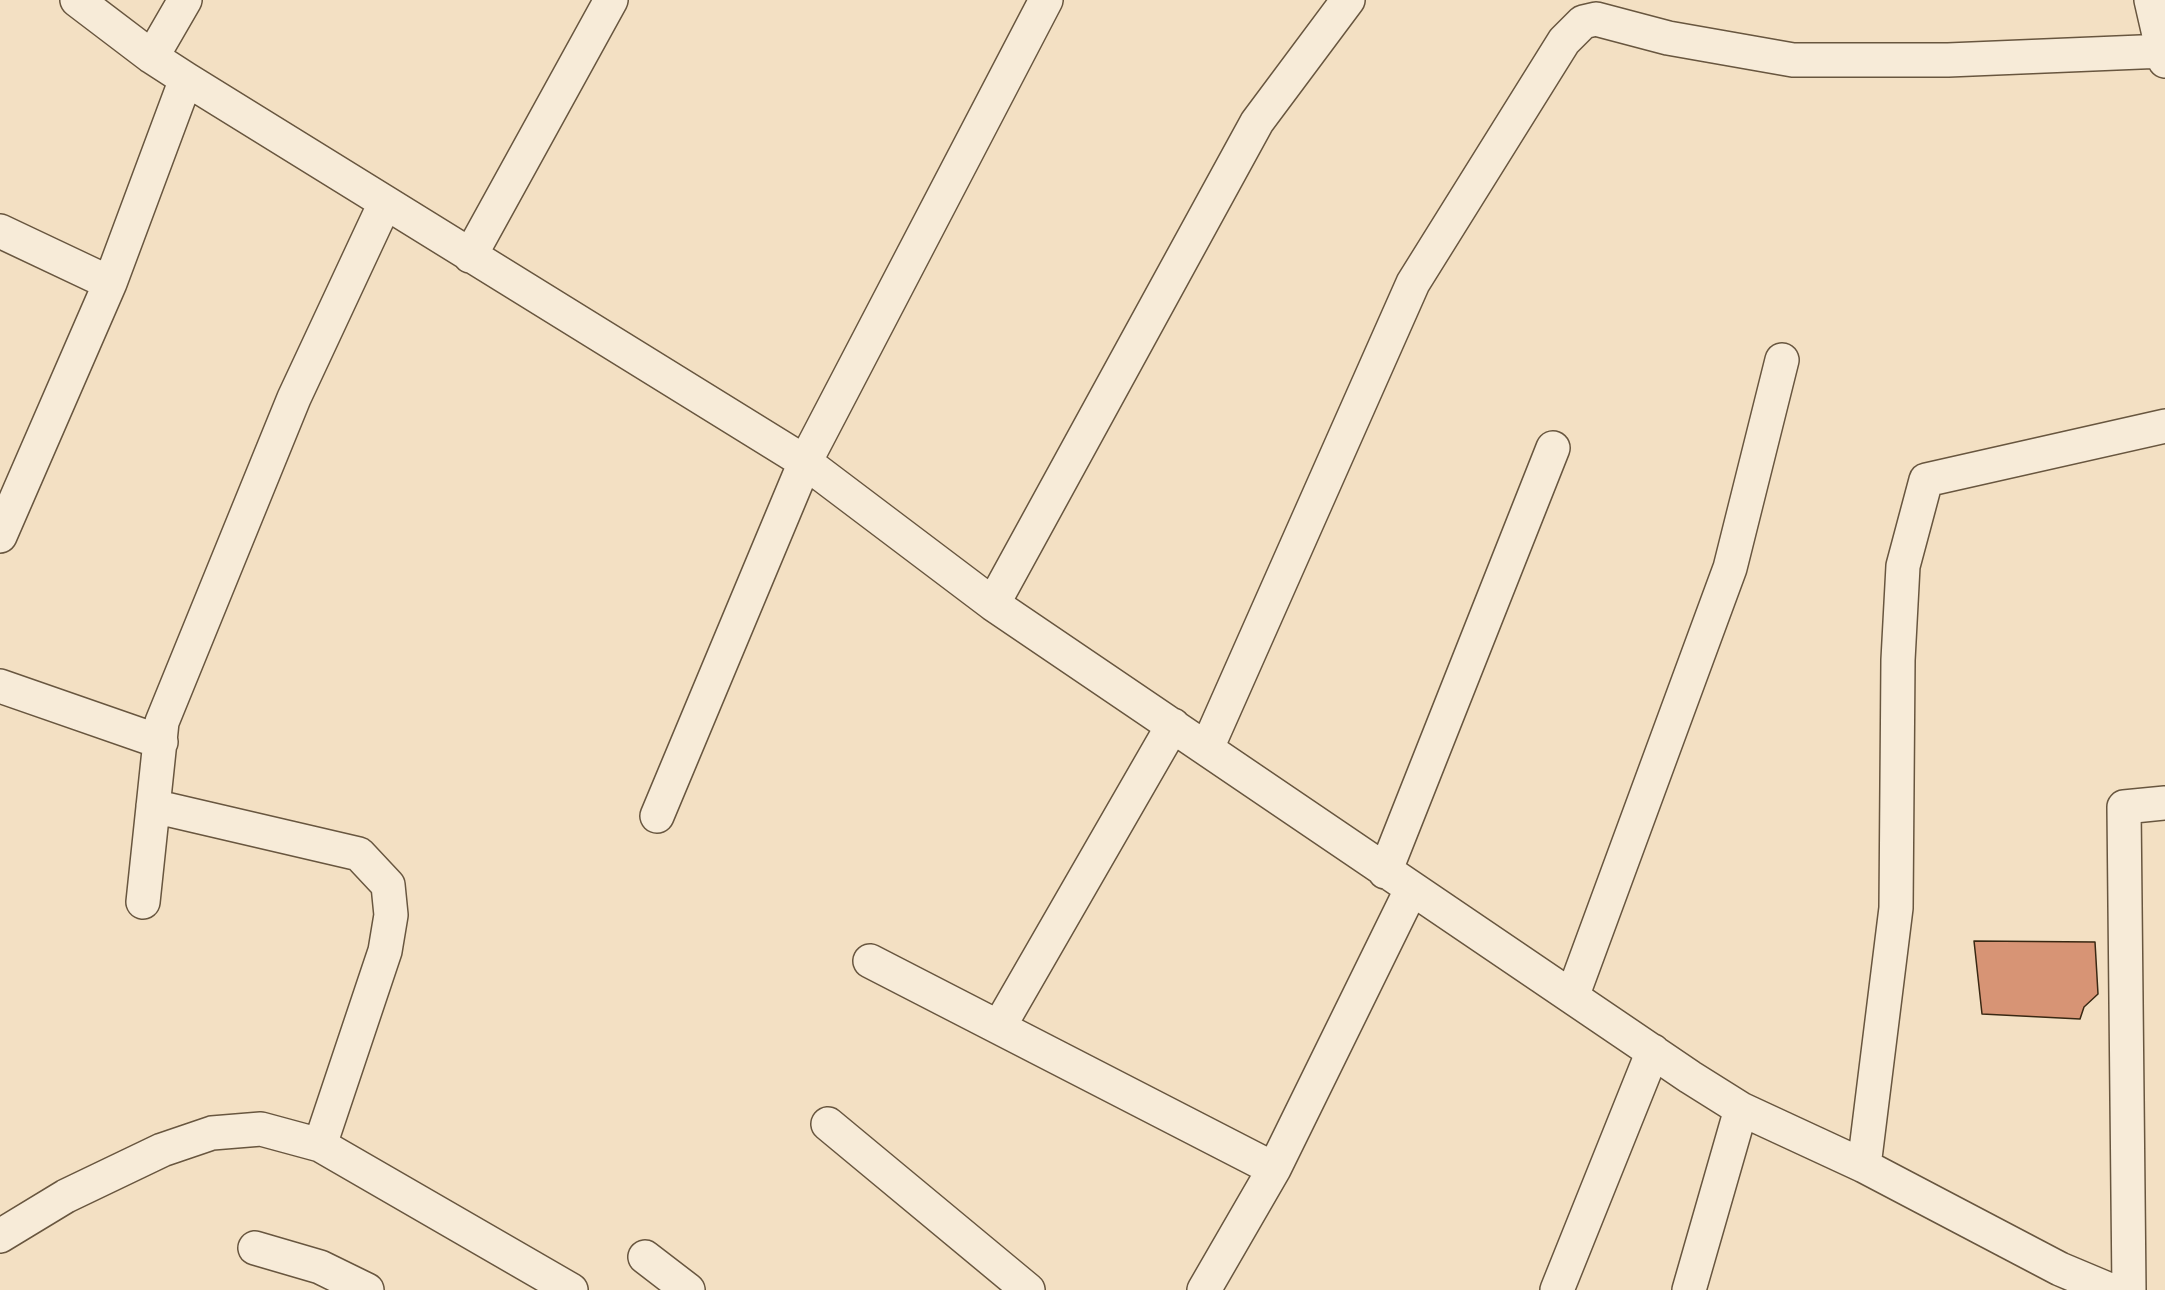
<!DOCTYPE html>
<html>
<head>
<meta charset="utf-8">
<style>
  body { margin:0 }
  canvas { display:block; background:#f3e0c3 }
</style>
</head>
<body>
<canvas width="2165" height="1290"></canvas>
<script>
const ctx = document.querySelector('canvas').getContext('2d');
ctx.lineJoin = 'round';
function paint(path, color) {
  ctx.fillStyle = color;
  ctx.fill(path, 'evenodd');
}
function strokePath(path, color, width, dash) {
  ctx.strokeStyle = color;
  ctx.lineWidth = width;
  ctx.lineCap = dash ? 'butt' : 'round';
  ctx.setLineDash(dash || []);
  ctx.stroke(path);
}
const building = new Path2D(`
  M 1974,941 L 2095,942 L 2098,994 L 2084,1007 L 2080,1019 L 1982,1014 Z`);
paint(building, '#d79475');
strokePath(building, '#392813', 1.5);
const street = new Path2D(`
  M 77,0 L 152,57 L 186,79 L 805,462 L 993,604 L 1690,1077 L 1741,1109 L 1864,1166 L 2060,1269 L 2110,1290
  M 2151,0 L 2165,61
  M 152,57 L 185,0
  M 0,231 L 110,283 L 0,536
  M 470,256 L 611,0
  M 110,283 L 186,79
  M 993,604 L 1257,122 L 1348,0
  M 0,686 L 161,742
  M 1207,748 L 1413,283 L 1564,41 L 1583,22 L 1596,19 L 1668,38 L 1793,60 L 1948,60 L 2165,51
  M 153,806 L 359,854 L 388,885 L 391,915 L 385,951 L 320,1145
  M 657,816 L 805,462 L 1046,0
  M 1385,872 L 1553,448
  M 143,902 L 162,722 L 294,398 L 385,203
  M 870,961 L 1274,1169
  M 1572,997 L 1730,568 L 1782,360
  M 999,1027 L 1173,725
  M 828,1124 L 1028,1290
  M 1864,1166 L 1896,908 L 1898,660 L 1903,566 L 1926,480 L 2165,426
  M 0,1236 L 66,1196 L 162,1150 L 212,1133 L 261,1129 L 320,1145 L 571,1290
  M 255,1248 L 320,1267 L 367,1290
  M 645,1257 L 688,1290
  M 1204,1290 L 1274,1169 L 1411,890
  M 1557,1290 L 1653,1051
  M 1689,1290 L 1741,1109
  M 2129,1290 L 2124,807 L 2165,803`);
strokePath(street, '#68563f', 36);
strokePath(street, '#f7ebd8', 33);
</script>
</body>
</html>
